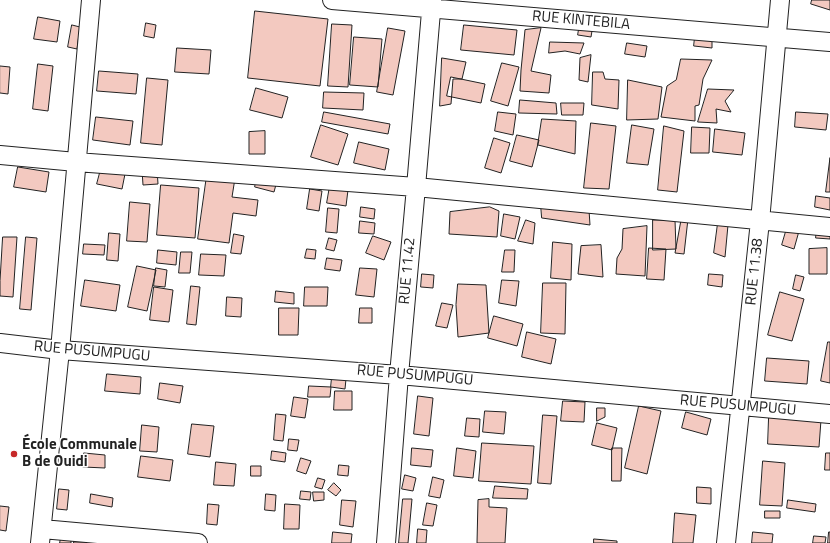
<!DOCTYPE html>
<html>
<head>
<meta charset="utf-8">
<style>
  body { margin:0 }
  canvas { display:block; background:#fff }
</style>
</head>
<body>
<canvas width="830" height="543"></canvas>
<script>
const ctx = document.querySelector('canvas').getContext('2d');
ctx.lineJoin = 'round';
function paint(path, color) {
  ctx.fillStyle = color;
  ctx.fill(path, 'evenodd');
}
function strokePath(path, color, width, dash) {
  ctx.strokeStyle = color;
  ctx.lineWidth = width;
  ctx.lineCap = dash ? 'butt' : 'round';
  ctx.setLineDash(dash || []);
  ctx.stroke(path);
}
function drawText(font, color, halo, rows, align = 'center') {
  ctx.font = font + ' "Titillium Web",sans-serif';
  ctx.lineWidth = 3;
  ctx.setLineDash([]);
  ctx.textBaseline = 'middle';
  ctx.strokeStyle = halo;
  ctx.fillStyle = color;
  for (const [text, x, y, turn = 0] of rows) {
    ctx.save();
    ctx.translate(x, y);
    ctx.rotate((+turn || 0) * Math.PI / 180);
    ctx.textAlign = isNaN(turn) ? turn : align;
    if (halo) ctx.strokeText(text, 0, 0);
    ctx.fillText(text, 0, 0);
    ctx.restore();
  }
}
const building = new Path2D(`
  M 812,0 L 830,0 L 830,10 L 811,4 Z
  M 255,11 L 328,19 L 320,86 L 248,78 Z
  M 38,17 L 60,21 L 57,42 L 34,39 Z
  M 146,23 L 156,25 L 154,38 L 144,36 Z
  M 580,23 L 593,25 L 591,37 L 578,35 Z
  M 332,24 L 352,25 L 348,87 L 328,86 Z
  M 72,25 L 80,27 L 77,49 L 68,47 Z
  M 464,25 L 517,30 L 514,55 L 461,50 Z
  M 388,28 L 405,31 L 393,95 L 377,92 Z
  M 541,28 L 531,71 L 551,75 L 549,93 L 520,91 L 521,70 L 525,30 Z
  M 354,37 L 382,39 L 378,87 L 350,85 Z
  M 695,37 L 712,38 L 712,48 L 694,46 Z
  M 550,42 L 584,43 L 580,54 L 565,51 L 549,53 Z
  M 627,43 L 647,46 L 645,57 L 625,54 Z
  M 177,48 L 211,50 L 209,74 L 175,72 Z
  M 591,55 L 588,82 L 579,80 L 580,58 Z
  M 442,58 L 466,62 L 462,79 L 453,79 L 451,104 L 440,106 Z
  M 681,59 L 712,60 L 703,79 L 699,105 L 695,106 L 695,121 L 661,117 L 667,86 L 676,80 Z
  M 502,63 L 519,67 L 508,106 L 491,101 Z
  M 38,64 L 53,66 L 48,111 L 33,109 Z
  M 0,66 L 10,67 L 8,94 L 0,93 Z
  M 99,71 L 138,74 L 136,94 L 97,91 Z
  M 593,72 L 603,72 L 605,79 L 619,80 L 618,109 L 592,105 Z
  M 451,77 L 485,84 L 481,103 L 447,96 Z
  M 147,78 L 168,80 L 162,145 L 141,143 Z
  M 628,80 L 662,87 L 658,119 L 627,120 Z
  M 256,88 L 288,97 L 282,118 L 250,110 Z
  M 708,89 L 734,90 L 725,101 L 731,112 L 716,109 L 717,123 L 698,122 Z
  M 324,92 L 364,93 L 363,110 L 323,108 Z
  M 520,100 L 556,103 L 557,114 L 519,113 Z
  M 561,103 L 584,103 L 583,115 L 562,115 Z
  M 324,112 L 390,124 L 388,134 L 322,122 Z
  M 498,112 L 516,114 L 513,135 L 495,131 Z
  M 796,112 L 828,114 L 826,130 L 795,127 Z
  M 96,117 L 133,121 L 130,145 L 93,140 Z
  M 542,119 L 576,121 L 575,154 L 538,145 Z
  M 591,123 L 616,126 L 609,189 L 584,188 Z
  M 321,125 L 348,134 L 338,165 L 311,157 Z
  M 632,125 L 654,129 L 648,165 L 627,163 Z
  M 664,126 L 684,131 L 677,192 L 658,190 Z
  M 692,127 L 710,128 L 709,153 L 691,153 Z
  M 715,129 L 745,133 L 742,155 L 713,152 Z
  M 265,131 L 265,154 L 249,154 L 249,132 Z
  M 517,135 L 539,140 L 532,167 L 510,161 Z
  M 494,138 L 510,143 L 501,173 L 485,168 Z
  M 359,142 L 389,149 L 385,170 L 354,163 Z
  M 830,158 L 830,192 L 826,192 Z
  M 18,167 L 49,172 L 46,192 L 14,187 Z
  M 208,168 L 236,172 L 232,197 L 258,200 L 256,216 L 233,213 L 229,243 L 198,239 Z
  M 101,169 L 125,174 L 122,189 L 97,184 Z
  M 157,169 L 158,184 L 143,185 L 142,170 Z
  M 258,172 L 278,177 L 274,192 L 255,187 Z
  M 331,180 L 349,182 L 346,206 L 327,203 Z
  M 161,185 L 199,188 L 195,238 L 157,235 Z
  M 310,189 L 322,191 L 319,211 L 307,209 Z
  M 816,196 L 830,198 L 830,210 L 815,207 Z
  M 130,202 L 150,204 L 147,242 L 127,241 Z
  M 541,205 L 589,210 L 590,225 L 542,218 Z
  M 361,207 L 375,209 L 374,219 L 360,217 Z
  M 490,207 L 499,211 L 497,237 L 449,234 L 450,212 Z
  M 328,208 L 339,209 L 337,233 L 326,232 Z
  M 504,214 L 520,217 L 515,239 L 501,236 Z
  M 688,219 L 684,254 L 675,253 L 681,220 Z
  M 526,220 L 535,223 L 533,244 L 518,241 Z
  M 653,220 L 675,220 L 676,249 L 653,250 Z
  M 360,221 L 375,223 L 374,234 L 359,233 Z
  M 718,223 L 728,225 L 725,257 L 714,253 Z
  M 817,225 L 830,225 L 830,239 L 816,238 Z
  M 647,226 L 645,276 L 616,274 L 617,258 L 622,249 L 623,229 Z
  M 787,228 L 799,231 L 794,249 L 782,245 Z
  M 109,233 L 120,234 L 118,261 L 107,260 Z
  M 234,234 L 244,236 L 241,254 L 231,253 Z
  M 373,236 L 391,242 L 384,260 L 366,253 Z
  M 3,237 L 17,237 L 13,297 L 0,296 L 0,281 Z
  M 26,237 L 37,238 L 31,310 L 20,309 Z
  M 329,238 L 337,240 L 334,251 L 326,249 Z
  M 553,242 L 572,244 L 571,280 L 551,278 Z
  M 84,244 L 105,245 L 104,255 L 83,254 Z
  M 601,245 L 603,277 L 578,274 L 581,246 Z
  M 649,248 L 666,249 L 664,280 L 647,279 Z
  M 827,248 L 827,274 L 809,274 L 809,249 Z
  M 307,249 L 316,250 L 315,259 L 305,258 Z
  M 158,250 L 177,252 L 176,265 L 157,263 Z
  M 505,250 L 515,250 L 514,272 L 502,272 Z
  M 181,252 L 192,252 L 190,273 L 179,273 Z
  M 201,254 L 226,255 L 224,276 L 199,275 Z
  M 327,258 L 342,260 L 340,271 L 325,269 Z
  M 137,266 L 156,270 L 147,311 L 128,307 Z
  M 156,268 L 167,270 L 165,287 L 154,286 Z
  M 360,268 L 377,269 L 374,297 L 356,295 Z
  M 422,274 L 434,275 L 433,288 L 421,287 Z
  M 709,274 L 723,275 L 722,287 L 708,285 Z
  M 796,275 L 804,277 L 800,291 L 793,289 Z
  M 85,280 L 120,285 L 116,311 L 81,306 Z
  M 502,280 L 519,281 L 516,306 L 499,303 Z
  M 543,283 L 566,283 L 565,334 L 541,333 Z
  M 458,284 L 486,285 L 489,333 L 458,337 L 456,305 Z
  M 191,286 L 200,287 L 196,325 L 187,324 Z
  M 154,287 L 173,290 L 169,322 L 150,320 Z
  M 305,287 L 328,287 L 327,306 L 304,306 Z
  M 276,291 L 294,293 L 294,304 L 275,302 Z
  M 780,292 L 804,299 L 792,341 L 768,335 Z
  M 227,297 L 242,298 L 241,317 L 226,316 Z
  M 442,303 L 453,305 L 447,328 L 436,326 Z
  M 279,308 L 299,308 L 298,335 L 279,335 Z
  M 360,308 L 372,308 L 372,323 L 359,323 Z
  M 494,316 L 523,324 L 517,346 L 488,338 Z
  M 527,332 L 556,339 L 551,364 L 522,357 Z
  M 828,342 L 830,342 L 830,383 L 821,381 Z
  M 767,358 L 809,361 L 807,384 L 765,381 Z
  M 107,374 L 141,377 L 140,394 L 105,391 Z
  M 332,377 L 346,379 L 345,389 L 331,387 Z
  M 160,383 L 183,386 L 180,403 L 158,399 Z
  M 309,386 L 331,387 L 330,397 L 308,397 Z
  M 335,391 L 352,391 L 352,410 L 334,410 Z
  M 418,396 L 433,398 L 429,436 L 414,434 Z
  M 294,397 L 308,399 L 305,418 L 291,416 Z
  M 563,401 L 585,402 L 584,422 L 561,421 Z
  M 639,406 L 661,411 L 647,474 L 625,468 Z
  M 597,408 L 605,408 L 605,417 L 597,421 Z
  M 485,411 L 506,412 L 504,434 L 483,432 Z
  M 686,412 L 711,419 L 707,435 L 682,428 Z
  M 276,414 L 286,415 L 283,441 L 274,440 Z
  M 543,415 L 557,416 L 551,484 L 538,483 Z
  M 769,417 L 821,420 L 819,447 L 768,444 Z
  M 467,418 L 480,419 L 479,437 L 465,436 Z
  M 597,423 L 617,428 L 612,450 L 592,445 Z
  M 192,424 L 214,426 L 210,457 L 188,454 Z
  M 142,425 L 159,427 L 157,452 L 140,451 Z
  M 289,439 L 299,440 L 297,451 L 288,450 Z
  M 482,443 L 534,446 L 531,484 L 479,481 Z
  M 412,448 L 433,450 L 431,467 L 411,465 Z
  M 457,448 L 476,451 L 473,478 L 454,476 Z
  M 612,448 L 622,448 L 621,481 L 612,481 Z
  M 272,451 L 286,453 L 285,462 L 271,460 Z
  M 84,453 L 105,455 L 105,468 L 83,467 Z
  M 826,453 L 830,453 L 830,470 L 825,470 Z
  M 141,456 L 173,460 L 170,481 L 138,477 Z
  M 301,458 L 311,461 L 306,474 L 297,471 Z
  M 763,461 L 785,463 L 782,506 L 760,505 Z
  M 216,462 L 236,464 L 234,486 L 214,485 Z
  M 339,465 L 349,466 L 348,476 L 338,475 Z
  M 251,466 L 261,466 L 261,476 L 251,476 Z
  M 405,475 L 416,478 L 413,491 L 402,489 Z
  M 433,477 L 444,480 L 440,498 L 429,496 Z
  M 318,478 L 325,480 L 322,489 L 315,487 Z
  M 334,483 L 341,490 L 336,496 L 328,490 Z
  M 495,486 L 528,489 L 527,499 L 493,498 Z
  M 697,487 L 711,488 L 711,504 L 697,503 Z
  M 59,489 L 69,490 L 67,510 L 57,509 Z
  M 301,491 L 311,492 L 310,500 L 300,499 Z
  M 313,492 L 324,492 L 324,500 L 314,501 Z
  M 91,494 L 113,498 L 112,507 L 90,503 Z
  M 266,494 L 276,495 L 275,511 L 265,510 Z
  M 403,499 L 412,499 L 408,543 L 399,543 Z
  M 489,499 L 489,507 L 507,508 L 505,543 L 477,543 L 478,500 Z
  M 342,500 L 356,501 L 353,527 L 340,525 Z
  M 788,500 L 816,504 L 815,512 L 787,508 Z
  M 427,503 L 437,505 L 433,526 L 423,525 Z
  M 208,504 L 219,505 L 217,525 L 207,524 Z
  M 285,504 L 300,505 L 299,529 L 284,529 Z
  M 0,506 L 9,507 L 6,531 L 0,530 Z
  M 765,511 L 780,511 L 780,518 L 765,518 Z
  M 675,513 L 696,515 L 693,543 L 673,543 Z
  M 418,529 L 427,530 L 426,543 L 417,543 Z
  M 333,532 L 352,534 L 351,543 L 332,543 Z
  M 753,532 L 773,534 L 772,543 L 752,543 Z
  M 829,532 L 830,532 L 830,543 L 828,543 Z
  M 814,536 L 826,537 L 825,543 L 813,543 Z
  M 61,538 L 71,538 L 71,543 L 60,543 Z
  M 74,538 L 96,540 L 96,543 L 74,543 Z
  M 594,539 L 617,541 L 617,543 L 594,543 Z`);
paint(building, '#f3c9c0');
strokePath(building, '#222', 1);
const minor = new Path2D(`
  M 332,0 L 830,42
  M 0,155 L 76,162 L 416,187 L 830,227
  M 0,343 L 60,350 L 399,375 L 830,414
  M 42,529 L 198,543
  M 40,543 L 60,350 L 91,0
  M 386,543 L 399,375 L 416,187 L 432,0
  M 726,543 L 760,221 L 780,0`);
strokePath(minor, '#222', 20);
strokePath(minor, '#fff', 18);
for (const [x, y, r, color] of [
  [14,454,4,"#c62828"]
]) {
  const dot = new Path2D();
  dot.arc(x, y, r, 0, 2 * Math.PI);
  ctx.fillStyle = color;
  ctx.fill(dot);
  strokePath(dot, '#fff', 1.5);
}
drawText('15px', '#222', '#fff', [
  ["RUE KINTEBILA",581,21,5],
  ["RUE 11.42",408,271,-85],
  ["RUE 11.38",755,272,-84],
  ["RUE PUSUMPUGU",92,352,5],
  ["RUE PUSUMPUGU",415,376,5],
  ["RUE PUSUMPUGU",738,406,5]
]);
drawText('bold 15px', '#222', '#fff', [
  ["École Communale",22,445],
  ["B de Ouidi",22,462]
], 'left');
</script>
</body>
</html>
